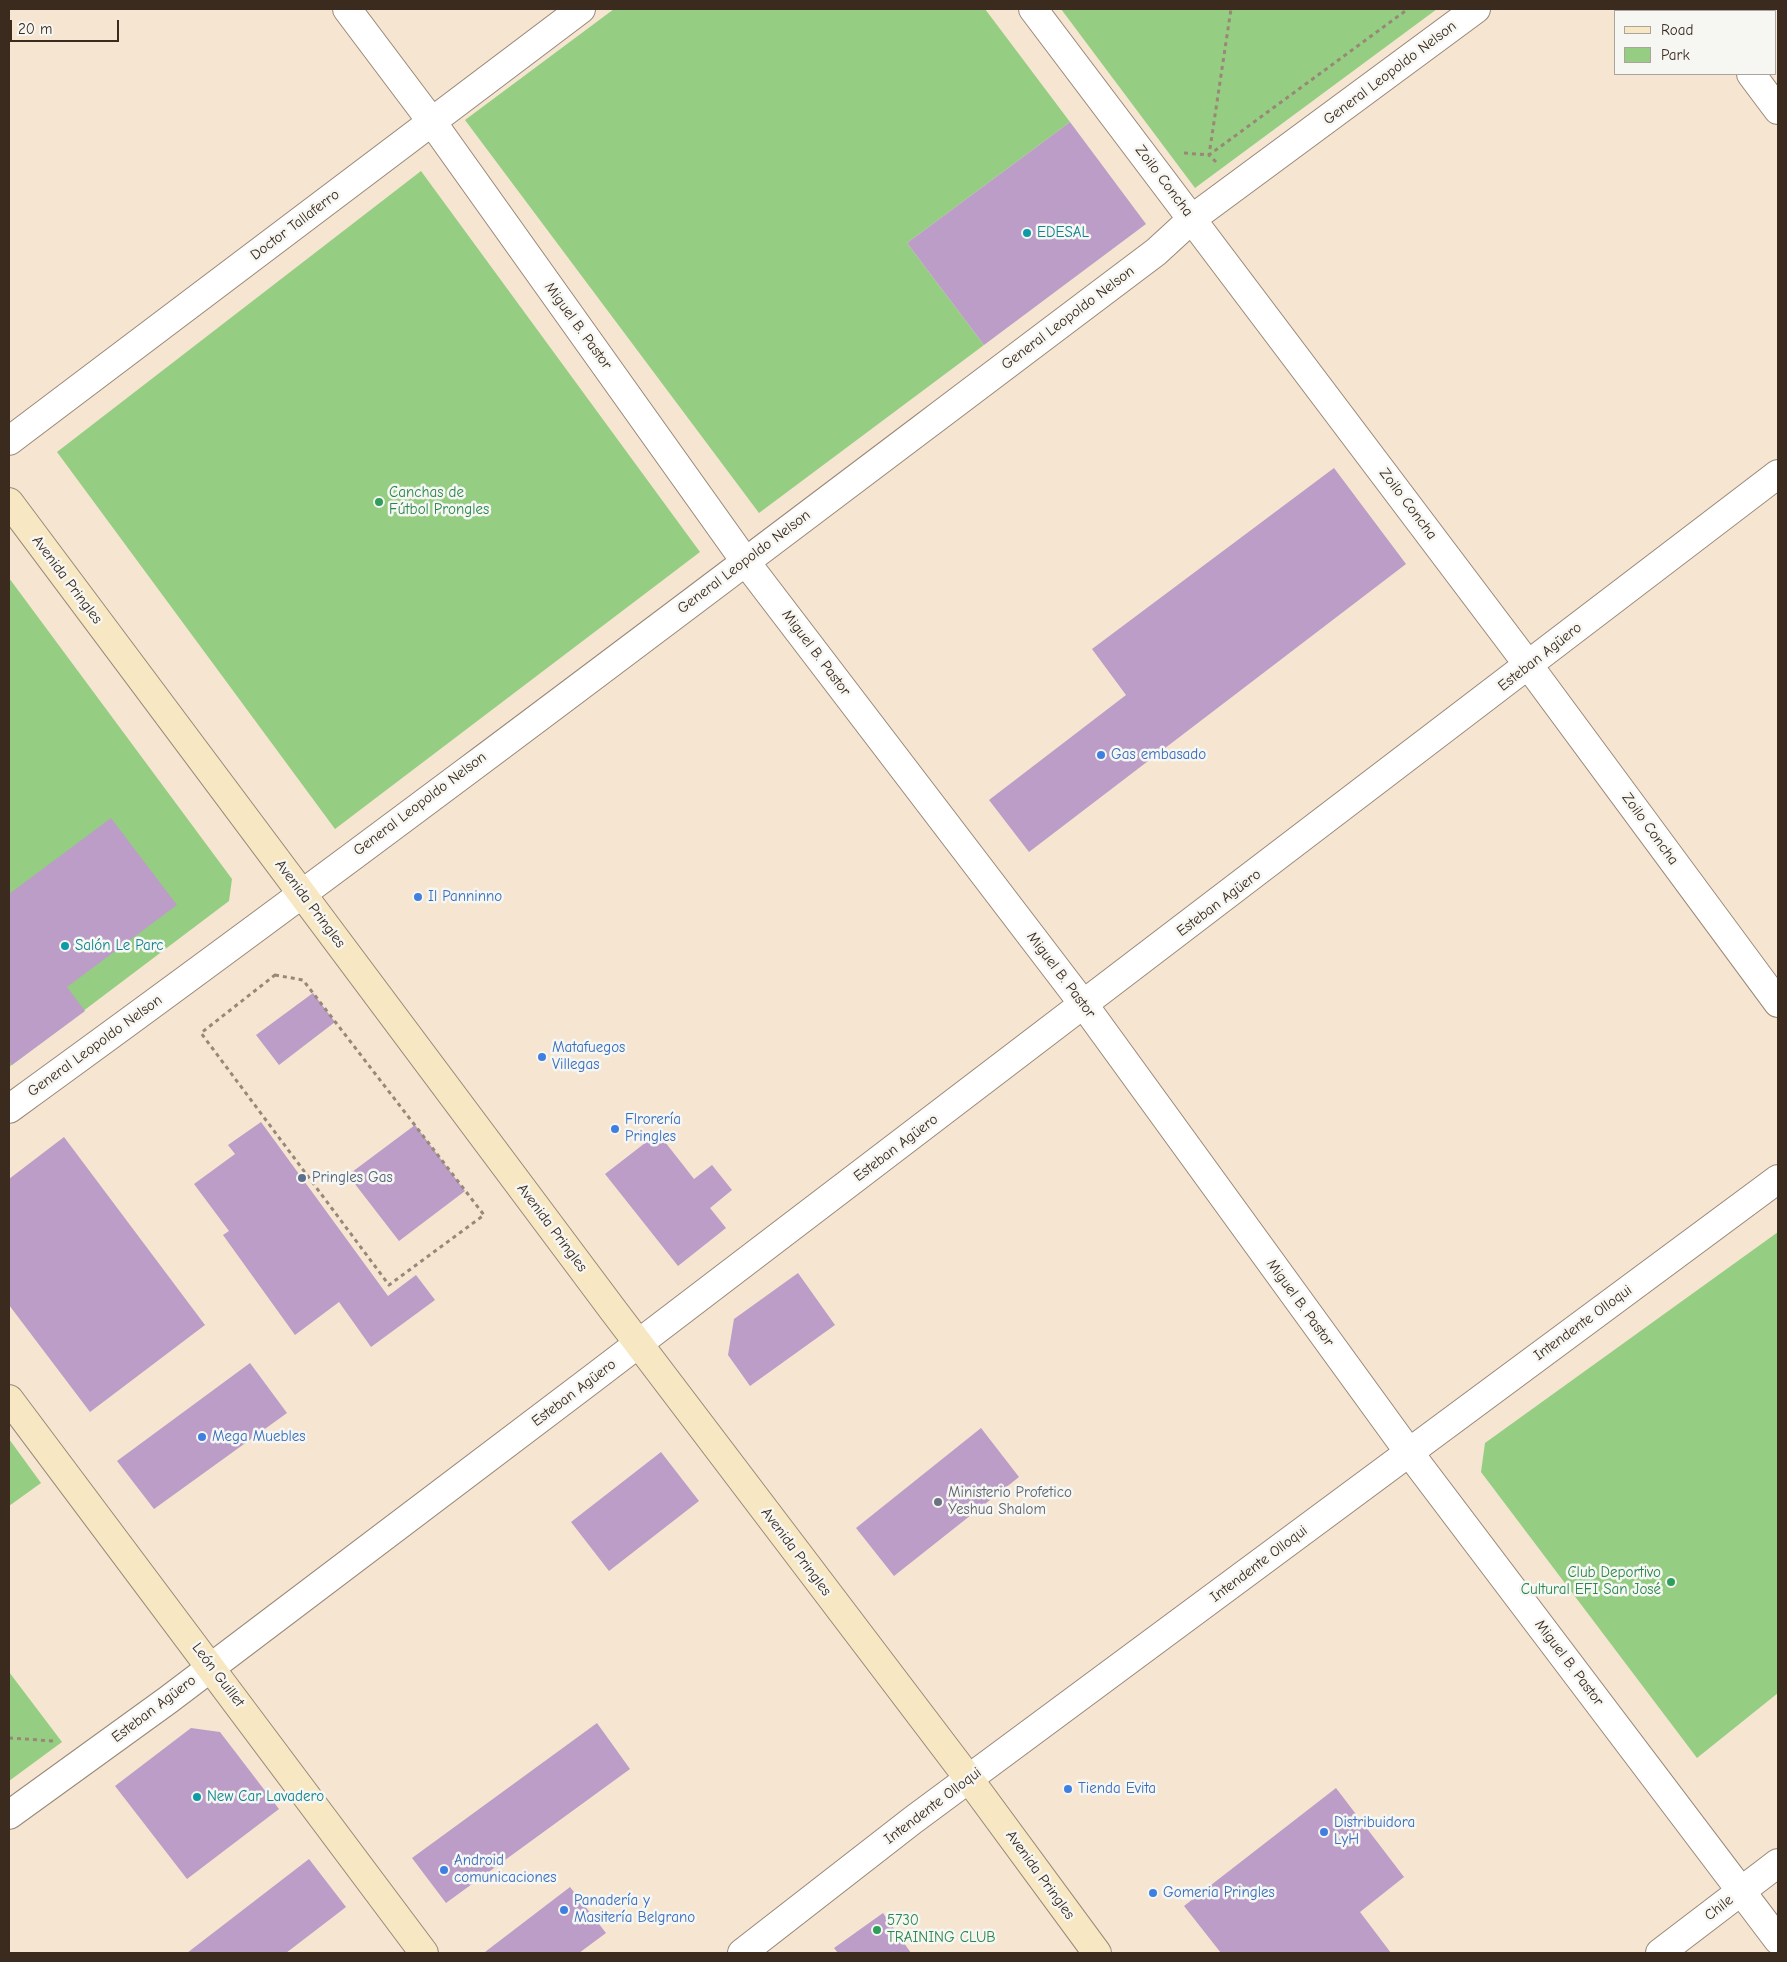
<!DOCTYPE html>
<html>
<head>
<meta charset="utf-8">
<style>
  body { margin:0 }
  #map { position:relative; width:1787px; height:1962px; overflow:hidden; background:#f5e5d1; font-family:"Comic Neue",sans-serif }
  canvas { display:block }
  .frame { position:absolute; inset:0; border:10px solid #3b2a1e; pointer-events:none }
  .legend { position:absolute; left:1614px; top:10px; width:162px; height:65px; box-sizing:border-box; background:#f6f6f2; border:1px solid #aba49d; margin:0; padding:6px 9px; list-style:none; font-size:15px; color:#3b2a1e }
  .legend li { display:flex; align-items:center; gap:10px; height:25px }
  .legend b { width:25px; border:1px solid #aba49d }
  .scale { position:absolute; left:10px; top:20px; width:109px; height:22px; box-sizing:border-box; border:2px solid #3b2a1e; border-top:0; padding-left:6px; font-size:15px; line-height:18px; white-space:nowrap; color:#3b2a1e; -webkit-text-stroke:4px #f6f6f2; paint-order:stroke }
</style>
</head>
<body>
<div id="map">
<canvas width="1787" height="1962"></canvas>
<div class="frame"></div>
<ul class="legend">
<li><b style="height:6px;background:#f7e8c3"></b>Road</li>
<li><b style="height:14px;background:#95ce82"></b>Park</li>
</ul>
<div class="scale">20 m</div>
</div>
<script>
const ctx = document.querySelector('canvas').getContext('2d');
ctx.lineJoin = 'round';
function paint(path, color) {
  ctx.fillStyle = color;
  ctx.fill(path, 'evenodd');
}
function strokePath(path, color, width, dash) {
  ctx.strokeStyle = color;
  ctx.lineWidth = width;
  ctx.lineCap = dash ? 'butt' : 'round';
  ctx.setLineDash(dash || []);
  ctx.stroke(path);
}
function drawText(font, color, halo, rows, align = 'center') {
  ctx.font = font + ' "Comic Neue",sans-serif';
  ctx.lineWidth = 5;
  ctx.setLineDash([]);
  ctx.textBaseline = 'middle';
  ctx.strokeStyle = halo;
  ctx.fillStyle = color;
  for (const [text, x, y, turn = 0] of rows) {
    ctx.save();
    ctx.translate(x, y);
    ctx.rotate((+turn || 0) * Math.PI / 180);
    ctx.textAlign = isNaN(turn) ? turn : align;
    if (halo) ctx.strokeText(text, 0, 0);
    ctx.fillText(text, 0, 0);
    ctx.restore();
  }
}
paint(new Path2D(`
  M 614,9 L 985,9 L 1070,122 L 907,243 L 984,345 L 759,513 L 465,120 Z
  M 1061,9 L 1437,9 L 1195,188 Z
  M 421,171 L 700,552 L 335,829 L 57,452 Z
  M 9,578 L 232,879 L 229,901 L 9,1067 Z
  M 1778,1232 L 1778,1693 L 1697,1758 L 1481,1472 L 1485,1443 Z
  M 9,1439 L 41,1483 L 9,1506 Z
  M 9,1672 L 62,1742 L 9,1781 Z`), '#95ce82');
paint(new Path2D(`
  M 1070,122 L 1146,224 L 984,345 L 907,243 Z
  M 1334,468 L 1406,564 L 1029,852 L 989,800 L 1126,695 L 1092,649 Z
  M 111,818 L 177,905 L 67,987 L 85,1011 L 12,1065 L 9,1060 L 9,894 Z
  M 313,993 L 335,1022 L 279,1065 L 256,1035 Z
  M 261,1122 L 388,1296 L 416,1275 L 435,1300 L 371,1347 L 339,1302 L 295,1335 L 223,1235 L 229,1231 L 194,1184 L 235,1154 L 228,1145 Z
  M 415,1125 L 465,1191 L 399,1241 L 348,1175 Z
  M 658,1133 L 694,1179 L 712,1165 L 732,1190 L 710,1208 L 726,1228 L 678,1266 L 605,1174 Z
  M 64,1137 L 205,1325 L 90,1412 L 9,1305 L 9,1179 Z
  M 798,1273 L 835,1325 L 750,1386 L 728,1355 L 734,1319 Z
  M 250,1363 L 287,1413 L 154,1509 L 117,1461 Z
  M 981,1428 L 1019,1477 L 894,1576 L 856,1528 Z
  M 661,1452 L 699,1501 L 609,1571 L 571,1522 Z
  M 597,1723 L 630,1769 L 446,1903 L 412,1858 Z
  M 191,1728 L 220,1732 L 279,1809 L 187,1879 L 115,1786 Z
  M 1336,1788 L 1404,1877 L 1360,1912 L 1391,1953 L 1221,1953 L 1184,1906 Z
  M 309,1859 L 346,1907 L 286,1953 L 187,1953 Z
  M 570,1887 L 606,1933 L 579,1953 L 487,1953 L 485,1952 Z
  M 883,1913 L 911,1953 L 838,1953 L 834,1948 Z`), '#bc9dc7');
const street = new Path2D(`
  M 347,9 L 432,122 L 745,561 L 1084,1005 L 1408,1451 L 1778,1940
  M 1033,9 L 1529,666 L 1778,1003
  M 1702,9 L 1704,11
  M 1751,74 L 1778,110
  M 9,441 L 581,9
  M 9,1109 C 395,829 775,539 1156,252 L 1193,218 L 1476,9
  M 9,1815 L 168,1700 L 592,1379 L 1778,474
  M 742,1953 L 913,1820 L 1778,1179
  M 1660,1953 L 1778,1863`);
const secondary = new Path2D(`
  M 9,502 L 613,1310 L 969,1779 L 1097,1953
  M 9,1399 L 424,1953`);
strokePath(street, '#988878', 30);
strokePath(secondary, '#988878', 30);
strokePath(new Path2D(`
  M 1184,153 L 1209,155 L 1408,9
  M 1216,162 L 1209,155 L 1231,9
  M 275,975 L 303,980 L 484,1215 L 389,1285 L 201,1033 Z
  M 9,1738 L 54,1741`), '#988878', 3, [4, 4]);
strokePath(street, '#fff', 28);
strokePath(secondary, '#f7e8c3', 28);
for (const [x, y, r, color] of [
  [1027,233,5,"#0f9aa8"],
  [379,502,5,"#2e9e5b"],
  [1101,755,5,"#3f7fe0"],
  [418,897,5,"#3f7fe0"],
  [65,946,5,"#0f9aa8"],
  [542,1057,5,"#3f7fe0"],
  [615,1129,5,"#3f7fe0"],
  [302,1178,5,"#5c6f8a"],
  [202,1437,5,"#3f7fe0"],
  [938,1502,5,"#6b7280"],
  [1671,1582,5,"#2e9e5b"],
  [1068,1789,5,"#3f7fe0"],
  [197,1797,5,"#0f9aa8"],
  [1324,1832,5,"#3f7fe0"],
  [444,1870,5,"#3f7fe0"],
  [1153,1893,5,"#3f7fe0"],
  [564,1910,5,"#3f7fe0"],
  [877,1930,5,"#2e9e5b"]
]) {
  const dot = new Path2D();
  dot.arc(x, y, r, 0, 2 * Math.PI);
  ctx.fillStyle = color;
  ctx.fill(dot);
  strokePath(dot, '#f6f6f2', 2);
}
drawText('15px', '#3b2a1e', '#f6f6f2', [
  ["General Leopoldo Nelson",1390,73,-37],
  ["Zoilo Concha",1164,181,53],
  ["Doctor Tallaferro",295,225,-37],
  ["General Leopoldo Nelson",1068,318,-37],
  ["Miguel B. Pastor",578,326,54],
  ["Zoilo Concha",1408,504,53],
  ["General Leopoldo Nelson",744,562,-37],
  ["Avenida Pringles",67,580,53],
  ["Miguel B. Pastor",816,653,53],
  ["Esteban Agüero",1540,657,-38],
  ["General Leopoldo Nelson",420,804,-37],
  ["Zoilo Concha",1650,829,54],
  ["Esteban Agüero",1219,903,-37],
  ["Avenida Pringles",310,904,53],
  ["Miguel B. Pastor",1061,975,53],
  ["General Leopoldo Nelson",95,1046,-36],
  ["Esteban Agüero",896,1148,-37],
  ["Avenida Pringles",552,1228,53],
  ["Miguel B. Pastor",1300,1303,54],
  ["Intendente Olloqui",1583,1323,-36],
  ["Esteban Agüero",574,1393,-37],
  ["Avenida Pringles",796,1552,53],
  ["Intendente Olloqui",1259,1564,-37],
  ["Miguel B. Pastor",1569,1663,53],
  ["León Guillet",218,1675,53],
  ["Esteban Agüero",154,1709,-37],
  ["Intendente Olloqui",933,1806,-37],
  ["Avenida Pringles",1040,1875,54],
  ["Chile",1719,1908,-38]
]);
drawText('15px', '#0d838f', '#f6f6f2', [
  ["EDESAL",1037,233],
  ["Salón Le Parc",75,946],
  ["New Car Lavadero",207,1797]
], 'left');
drawText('15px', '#27864d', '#f6f6f2', [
  ["Canchas de",389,493],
  ["Fútbol Prongles",389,510],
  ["Club Deportivo",1661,1573,"right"],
  ["Cultural EFI San José",1661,1590,"right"],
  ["5730",887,1921],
  ["TRAINING CLUB",887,1938]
], 'left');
drawText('15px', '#366cbe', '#f6f6f2', [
  ["Gas embasado",1111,755],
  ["Il Panninno",428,897],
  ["Matafuegos",552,1048],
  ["Villegas",552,1065],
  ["Flrorería",625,1120],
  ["Pringles",625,1137],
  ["Mega Muebles",212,1437],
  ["Tienda Evita",1078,1789],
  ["Distribuidora",1334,1823],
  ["LyH",1334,1840],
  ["Android",454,1861],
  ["comunicaciones",454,1878],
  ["Gomeria Pringles",1163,1893],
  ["Panadería y",574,1901],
  ["Masitería Belgrano",574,1918]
], 'left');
drawText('15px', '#4e5e75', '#f6f6f2', [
  ["Pringles Gas",312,1178]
], 'left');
drawText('15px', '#5b616d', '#f6f6f2', [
  ["Ministerio Profetico",948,1493],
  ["Yeshua Shalom",948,1510]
], 'left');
</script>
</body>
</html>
